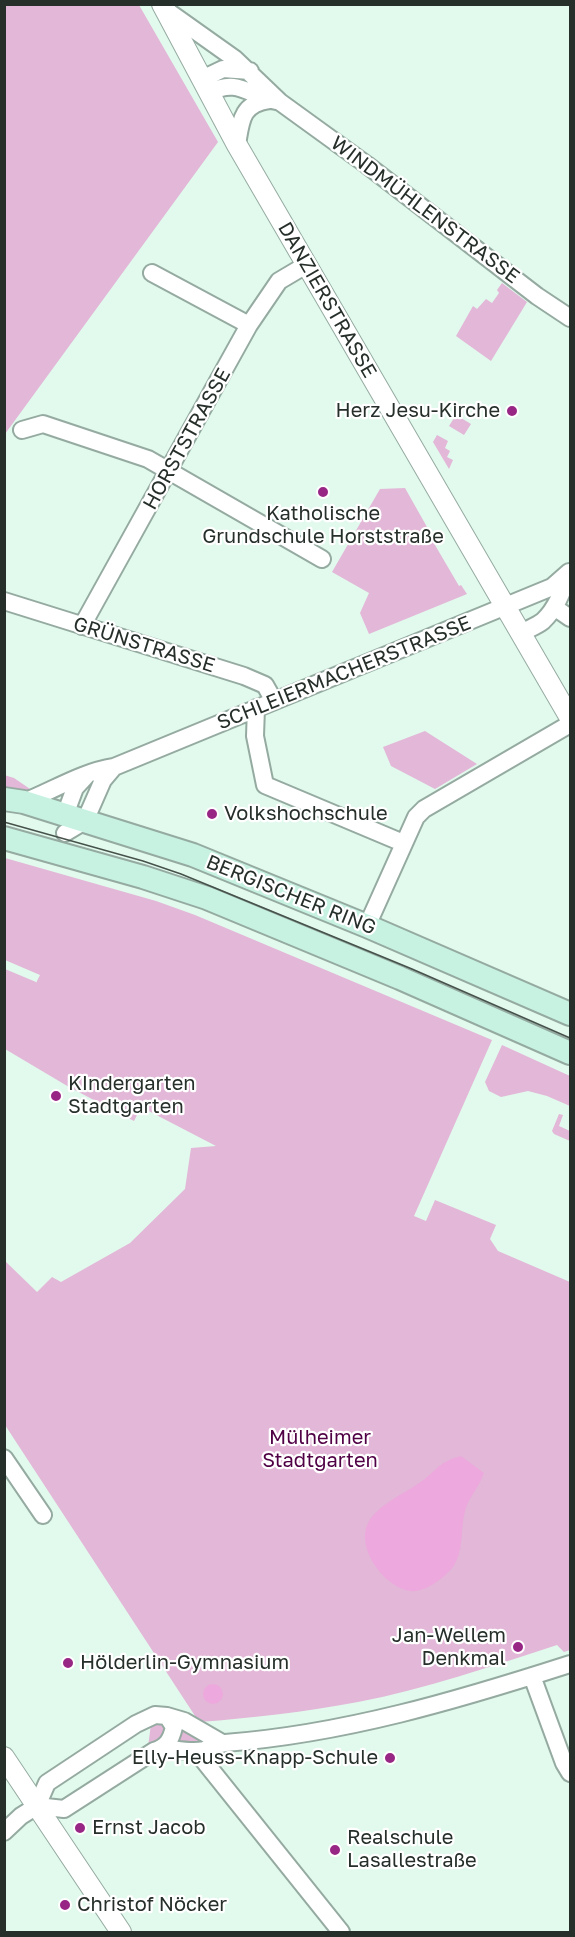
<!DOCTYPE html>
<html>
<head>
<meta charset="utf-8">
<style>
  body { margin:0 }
  #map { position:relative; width:575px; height:1937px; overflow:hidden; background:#e2f9ed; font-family:"Golos Text",sans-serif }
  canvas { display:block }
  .frame { position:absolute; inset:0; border:6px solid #262f2a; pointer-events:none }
</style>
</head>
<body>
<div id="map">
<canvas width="575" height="1937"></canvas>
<div class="frame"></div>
</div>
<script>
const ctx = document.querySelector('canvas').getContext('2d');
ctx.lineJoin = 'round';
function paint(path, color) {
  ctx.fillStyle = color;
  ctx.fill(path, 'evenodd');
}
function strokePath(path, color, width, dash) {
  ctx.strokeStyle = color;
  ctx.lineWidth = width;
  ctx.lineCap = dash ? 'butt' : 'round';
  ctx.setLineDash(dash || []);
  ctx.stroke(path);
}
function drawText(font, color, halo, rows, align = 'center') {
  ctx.font = font + ' "Golos Text",sans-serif';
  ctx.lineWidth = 4.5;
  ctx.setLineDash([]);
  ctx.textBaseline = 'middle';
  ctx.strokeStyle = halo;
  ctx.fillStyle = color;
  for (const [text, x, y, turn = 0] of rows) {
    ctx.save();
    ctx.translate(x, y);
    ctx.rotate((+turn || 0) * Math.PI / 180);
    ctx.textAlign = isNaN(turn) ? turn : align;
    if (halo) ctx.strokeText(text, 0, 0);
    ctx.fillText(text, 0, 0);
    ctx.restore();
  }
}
paint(new Path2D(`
  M 5,4 L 139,5 L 218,142 L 5,434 Z
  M 502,283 L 527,302 L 491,361 L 456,336 L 473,306 L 477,309 L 486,299 L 492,303 L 499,293 L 497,290 Z
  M 456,415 L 471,424 L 464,435 L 449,426 Z
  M 437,435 L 448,441 L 445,448 L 450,451 L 447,457 L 453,460 L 449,469 L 433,442 Z
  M 405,488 L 427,527 L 425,528 L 459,586 L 461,585 L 467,594 L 369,634 L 360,613 L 369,593 L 332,572 L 380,489 Z
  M 425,731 L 477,764 L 435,789 L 391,766 L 383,747 Z
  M 4,775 L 14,778 L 33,791 L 5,788 Z
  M 5,858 L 156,901 L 195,915 L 492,1040 L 414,1216 L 426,1221 L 435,1200 L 496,1225 L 490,1239 L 498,1251 L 570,1282 L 570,1650 L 564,1652 L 557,1645 C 492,1666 426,1689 358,1702 C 305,1712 252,1718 199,1722 L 5,1425 L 4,1260 L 37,1292 L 52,1277 L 61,1282 L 130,1243 L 185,1189 L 191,1148 L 216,1146 L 141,1107 L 134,1121 L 69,1087 L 5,1049 L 5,969 L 36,982 L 36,983 L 40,975 L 5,960 Z
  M 502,1045 L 570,1076 L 570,1106 L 547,1096 L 528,1091 L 501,1097 L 489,1091 L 485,1082 Z
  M 559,1114 L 563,1115 L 559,1126 L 570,1131 L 570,1141 L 554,1134 L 552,1131 Z
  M 159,1721 L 167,1726 L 166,1735 L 148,1747 L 151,1724 Z
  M 186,1729 L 210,1745 L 180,1742 L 178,1738 L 181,1730 Z`), '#e2b7d7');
paint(new Path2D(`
  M 461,1456 L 484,1473 C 480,1485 472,1494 467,1505 C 459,1525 466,1548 453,1567 C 444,1578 425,1593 410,1591 C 384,1587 354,1547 369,1521 C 379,1505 401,1495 416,1485 C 436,1473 436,1462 461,1456 Z
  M203 1694a10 10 0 1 1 20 0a10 10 0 1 1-20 0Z`), '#eda9dd');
const minor = new Path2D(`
  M 166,10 L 235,59 L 280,102 L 367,165 L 537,296 L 570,318
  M 202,79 L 223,69 L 250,71
  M 209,93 C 238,77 249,96 276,101
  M 237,145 C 241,121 241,104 269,100
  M 152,273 L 249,325
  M 22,430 L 43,424 L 148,459 L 322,559
  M 4,601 L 244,676 L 265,685 L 274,701
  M 554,607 L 570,618
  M 82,626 L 249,325 L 279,281 L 306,265
  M 521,633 C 528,629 537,626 543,621 C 556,609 563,590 569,574
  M 256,708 L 255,736 L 265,785 L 403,843
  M 24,802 C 54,790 82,772 114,767 L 552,587 L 569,572
  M 65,815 L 75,788 L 86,776
  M 65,833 L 85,821 L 103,780 L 114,767
  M 367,926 L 416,817 L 424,809 L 570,724
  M 4,1458 L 43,1515
  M 532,1676 L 564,1763 L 570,1773
  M 163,1748 C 176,1749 191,1753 204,1750 C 211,1748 218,1744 225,1743 C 344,1734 458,1700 570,1664
  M 196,1751 L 341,1932
  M 37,1806 L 64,1809 L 154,1751 C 167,1747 171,1740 174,1727 L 167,1716
  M 4,1832 L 21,1816 L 37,1806 L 47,1783 L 136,1724 L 155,1715 L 167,1716 L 184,1721 L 222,1743`);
const tertiary = new Path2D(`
  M 162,4 L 237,145 L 570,718
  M 4,1757 L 121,1932`);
const secondary = new Path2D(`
  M 4,799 L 24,802 L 193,855 L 367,926 L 570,1014
  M 4,838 L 143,877 L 207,898 L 400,978 L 570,1053`);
strokePath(minor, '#95aba1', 20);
strokePath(tertiary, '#95aba1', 22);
strokePath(secondary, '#95aba1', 26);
strokePath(minor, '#fff', 16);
strokePath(tertiary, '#fff', 20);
strokePath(secondary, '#c7f2e2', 22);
strokePath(new Path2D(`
  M 4,822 L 143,861 L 181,874 L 412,969 L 570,1038`), '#46524c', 1.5);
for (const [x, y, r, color] of [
  [512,411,6,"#972685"],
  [323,492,6,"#972685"],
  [212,814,6,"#972685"],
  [56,1096,6,"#972685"],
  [518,1647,6,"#972685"],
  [68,1663,6,"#972685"],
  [390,1758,6,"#972685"],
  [80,1828,6,"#972685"],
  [335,1850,6,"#972685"],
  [65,1905,6,"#972685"]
]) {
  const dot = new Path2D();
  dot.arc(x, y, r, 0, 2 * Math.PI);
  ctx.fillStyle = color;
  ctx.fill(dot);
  strokePath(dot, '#fff', 2);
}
drawText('20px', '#262f2a', '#fff', [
  ["WINDMÜHLENSTRASSE",425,210,37],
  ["DANZIERSTRASSE",327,300,60],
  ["HORSTSTRASSE",187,439,-61],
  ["GRÜNSTRASSE",144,645,17],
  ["SCHLEIERMACHERSTRASSE",344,673,-22],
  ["BERGISCHER RING",291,895,22]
]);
drawText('20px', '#262f2a', '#fff', [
  ["Herz Jesu-Kirche",500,411,"right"],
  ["Katholische",323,514,"center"],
  ["Grundschule Horststraße",323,537,"center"],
  ["Volkshochschule",224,814],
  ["KIndergarten",68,1084],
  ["Stadtgarten",68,1107],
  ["Jan-Wellem",506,1636,"right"],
  ["Denkmal",506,1659,"right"],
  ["Hölderlin-Gymnasium",80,1663],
  ["Elly-Heuss-Knapp-Schule",378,1758,"right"],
  ["Ernst Jacob",92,1828],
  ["Realschule",347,1838],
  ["Lasallestraße",347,1861],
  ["Christof Nöcker",77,1905]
], 'left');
drawText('20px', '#500045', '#fff', [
  ["Mülheimer",320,1438],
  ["Stadtgarten",320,1461]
]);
</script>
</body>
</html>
